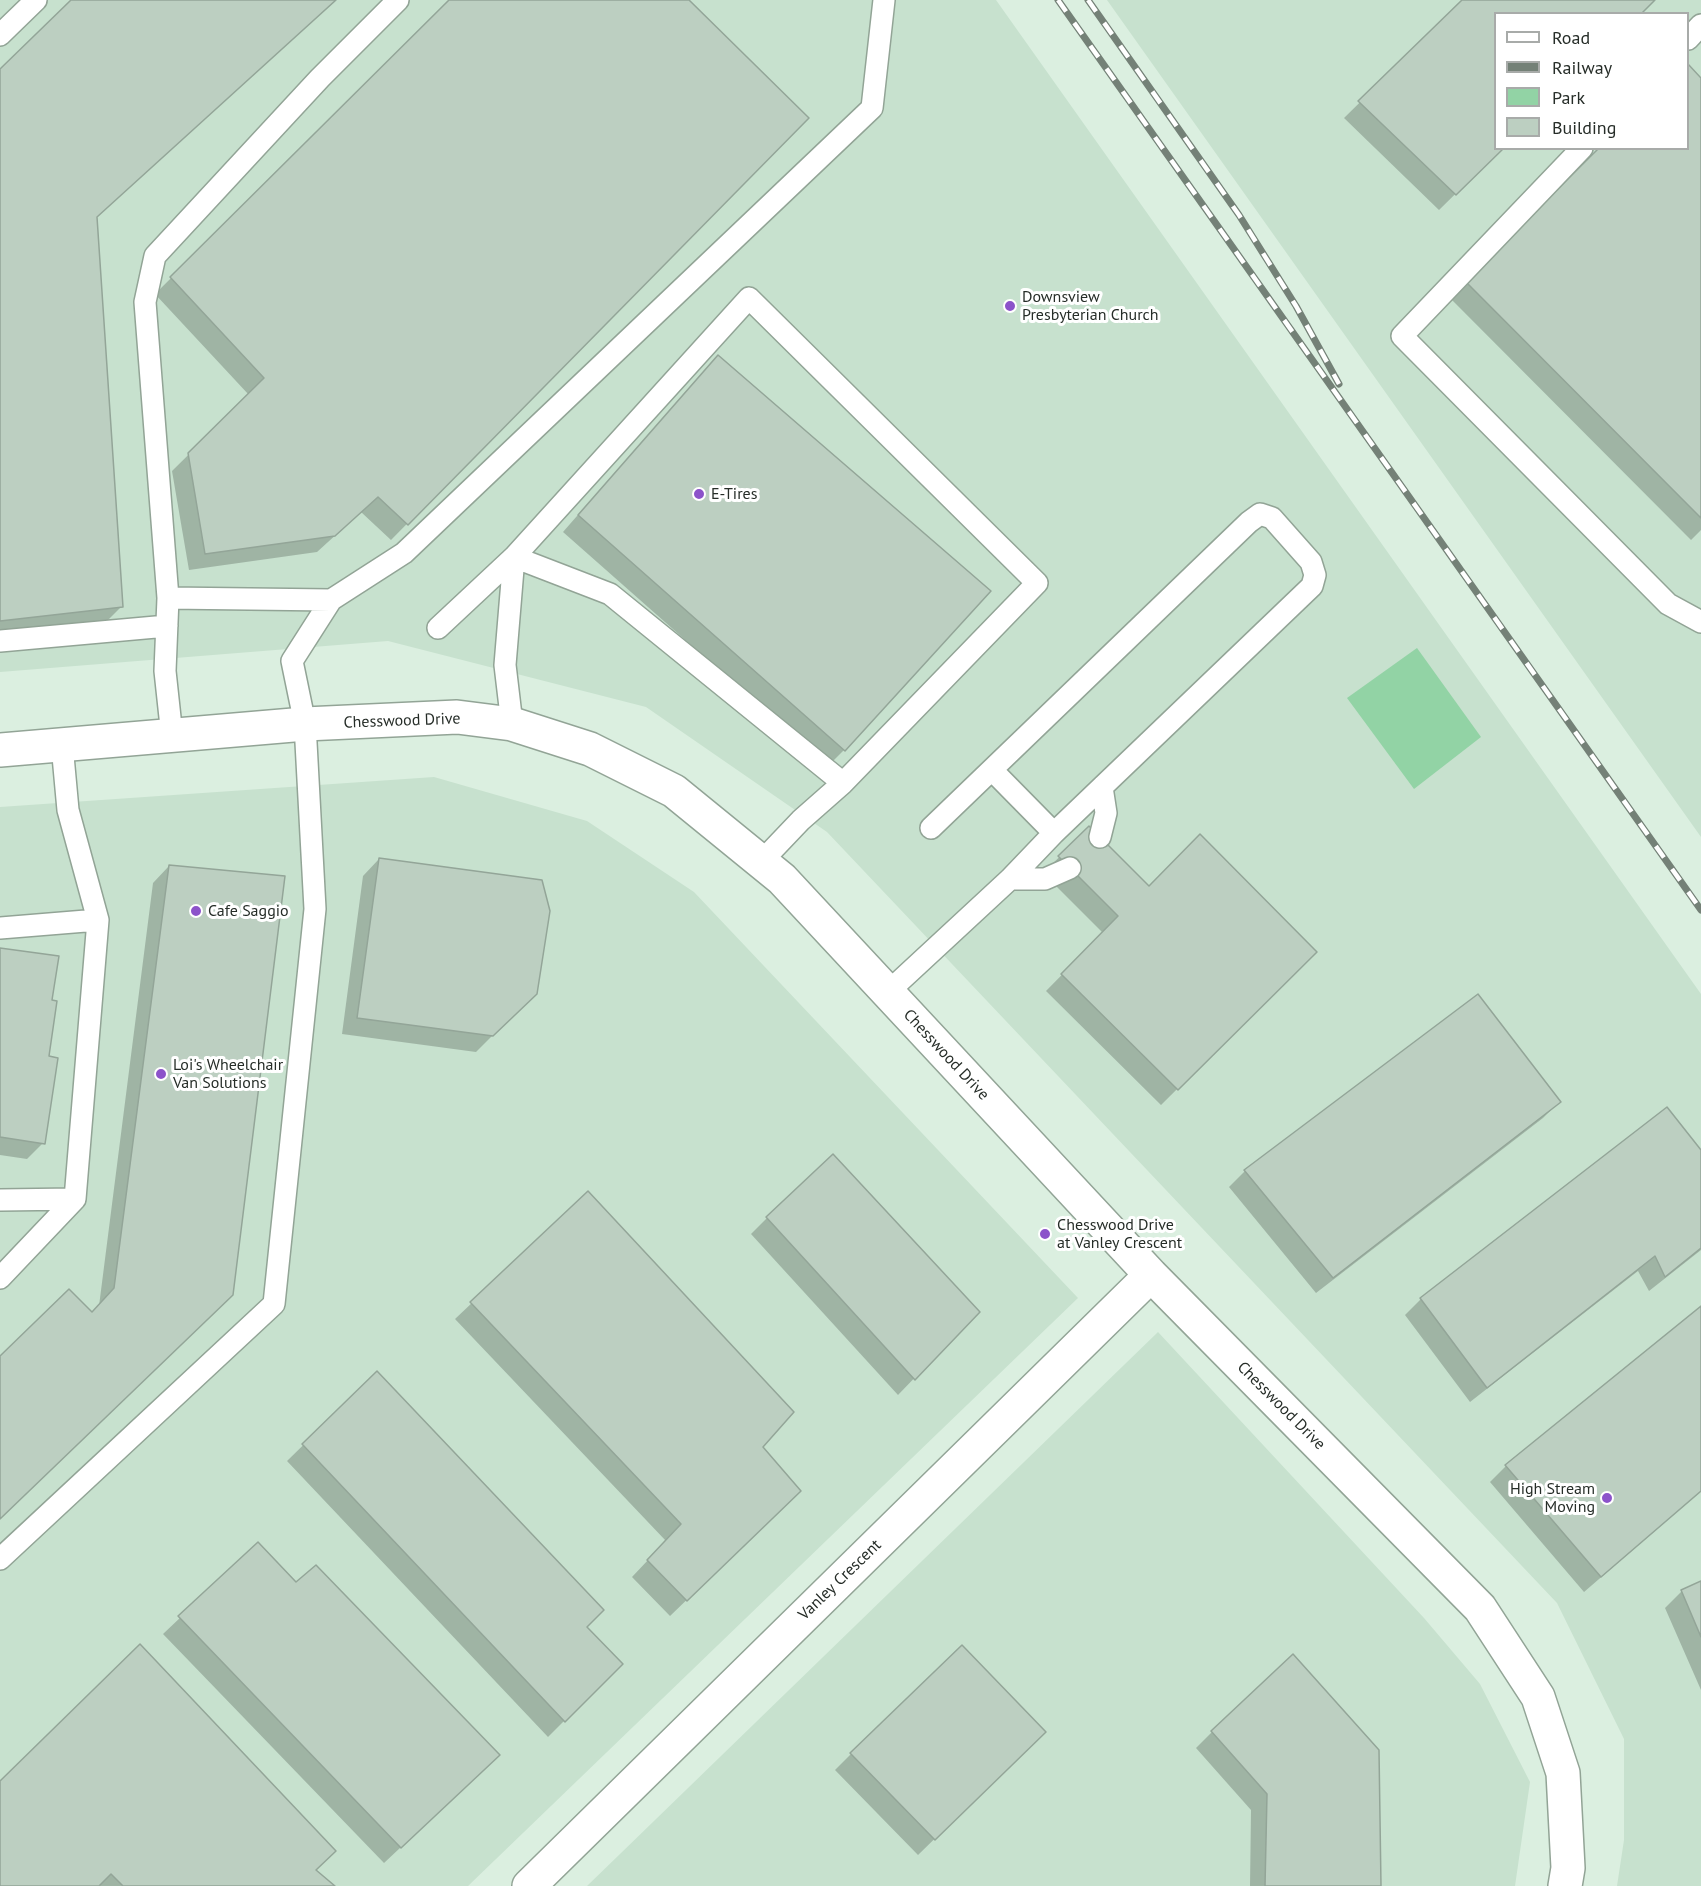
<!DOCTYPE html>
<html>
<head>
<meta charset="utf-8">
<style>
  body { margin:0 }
  #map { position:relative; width:1701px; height:1886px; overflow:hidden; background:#dbefe0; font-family:"PT Sans",sans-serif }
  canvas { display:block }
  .legend { position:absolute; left:1494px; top:12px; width:195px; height:138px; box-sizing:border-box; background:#fff; border:2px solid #a8aba9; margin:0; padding:8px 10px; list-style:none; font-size:18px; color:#262d28 }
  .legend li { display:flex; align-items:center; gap:12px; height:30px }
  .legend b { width:30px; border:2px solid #a8aba9 }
</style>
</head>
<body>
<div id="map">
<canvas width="1701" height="1886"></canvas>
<ul class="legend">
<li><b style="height:8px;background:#fff"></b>Road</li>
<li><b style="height:8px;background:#748177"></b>Railway</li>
<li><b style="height:16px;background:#92d3a5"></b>Park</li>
<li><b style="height:16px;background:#bccfc1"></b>Building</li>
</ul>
</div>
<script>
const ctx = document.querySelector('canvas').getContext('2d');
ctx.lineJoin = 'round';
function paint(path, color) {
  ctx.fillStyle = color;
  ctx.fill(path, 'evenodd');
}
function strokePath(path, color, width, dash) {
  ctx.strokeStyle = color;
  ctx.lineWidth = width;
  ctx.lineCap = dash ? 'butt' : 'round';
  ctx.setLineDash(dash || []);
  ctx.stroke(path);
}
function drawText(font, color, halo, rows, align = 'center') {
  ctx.font = font + ' "PT Sans",sans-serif';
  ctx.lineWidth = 6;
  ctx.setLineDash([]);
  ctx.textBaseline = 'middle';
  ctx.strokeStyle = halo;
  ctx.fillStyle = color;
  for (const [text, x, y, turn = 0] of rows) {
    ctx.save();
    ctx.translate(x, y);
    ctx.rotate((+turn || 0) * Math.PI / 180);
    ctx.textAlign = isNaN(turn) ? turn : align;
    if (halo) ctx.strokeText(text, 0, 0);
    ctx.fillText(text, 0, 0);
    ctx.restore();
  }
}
paint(new Path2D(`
  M 0,0 L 996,0 L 1701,994 L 1701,1886 L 1617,1886 L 1624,1840 L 1624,1739 L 1557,1603 L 827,832 L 646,707 L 388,641 L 0,672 Z
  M 1107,0 L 1701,0 L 1701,837 ZM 1496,14 L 1688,14 L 1688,148 L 1496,148 Z
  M 434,777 L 587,821 L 694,892 L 1078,1298 L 468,1886 L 0,1886 L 0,807 Z
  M 1158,1332 L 1424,1618 L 1480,1684 L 1530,1782 L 1515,1886 L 587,1886 Z`), '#c7e1ce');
paint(new Path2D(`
  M 1417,648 L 1481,737 L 1414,789 L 1347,698 Z`), '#92d3a5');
paint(new Path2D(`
  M 73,0 L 335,0 L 95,218 L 121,607 L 105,623 L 0,635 L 0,71 Z
  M 451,0 L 687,0 L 807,118 L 391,540 L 361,512 L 317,552 L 189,570 L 172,471 L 249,395 L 155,294 Z
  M 1464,0 L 1653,0 L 1496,14 L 1496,148 L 1502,148 L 1439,210 L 1344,118 Z
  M 1688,67 L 1701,80 L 1701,530 L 1691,540 L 1450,298 L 1601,148 L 1688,148 Z
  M 702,373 L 844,750 L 828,766 L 563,532 Z
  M 1089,828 L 1149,888 L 1315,952 L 1161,1105 L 1046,991 L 1103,933 L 1043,873 Z
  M 379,859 L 535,993 L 476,1052 L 342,1034 L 363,876 Z
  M 169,866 L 231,1294 L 0,1518 L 0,1359 L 92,1313 L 99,1306 L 153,883 Z
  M 0,949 L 50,1001 L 43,1143 L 27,1159 L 0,1155 Z
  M 1559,1102 L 1543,1118 L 1316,1293 L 1229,1187 L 1245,1171 Z
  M 1701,1152 L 1701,1250 L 1649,1291 L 1638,1271 L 1470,1402 L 1405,1315 L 1421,1299 Z
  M 588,1193 L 761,1447 L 783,1507 L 670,1616 L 632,1577 L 666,1541 L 455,1319 Z
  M 767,1218 L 978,1312 L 898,1395 L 751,1234 Z
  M 1701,1307 L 1701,1491 L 1584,1592 L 1490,1482 L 1506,1466 Z
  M 377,1373 L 585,1627 L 621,1664 L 548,1737 L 287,1461 Z
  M 258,1544 L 295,1584 L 482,1771 L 384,1863 L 163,1634 Z
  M 1701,1583 L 1701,1690 L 1665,1608 L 1681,1592 Z
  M 1044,1732 L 918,1855 L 835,1770 L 851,1754 Z
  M 1212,1732 L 1379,1886 L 1250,1886 L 1251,1810 L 1196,1748 Z
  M 0,1783 L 315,1870 L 332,1886 L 0,1886 Z`), '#0003');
const building = new Path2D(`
  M 71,0 L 336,0 L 97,217 L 123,607 L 0,621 L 0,69 Z
  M 449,0 L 689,0 L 809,118 L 408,525 L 378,497 L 335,536 L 205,554 L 188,453 L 264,378 L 170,277 Z
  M 1462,0 L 1655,0 L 1641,14 L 1496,14 L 1496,148 L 1504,148 L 1456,195 L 1358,101 Z
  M 1688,64 L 1701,78 L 1701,518 L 1465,281 L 1599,148 L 1688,148 Z
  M 718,355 L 991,591 L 845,751 L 578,515 Z
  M 1089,826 L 1149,886 L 1200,834 L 1317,952 L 1178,1090 L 1061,974 L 1118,916 L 1058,856 Z
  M 379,858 L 542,880 L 550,911 L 537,994 L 493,1036 L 357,1018 Z
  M 169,865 L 285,876 L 233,1295 L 0,1519 L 0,1356 L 69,1289 L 92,1312 L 114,1288 Z
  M 0,948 L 59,956 L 52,1000 L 57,1001 L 49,1056 L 58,1058 L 45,1144 L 0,1137 Z
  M 1478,994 L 1561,1102 L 1333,1278 L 1244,1170 Z
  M 1667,1107 L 1701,1150 L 1701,1248 L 1665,1277 L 1655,1256 L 1487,1388 L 1420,1298 Z
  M 833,1154 L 980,1312 L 915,1380 L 766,1217 Z
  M 588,1191 L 794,1412 L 763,1447 L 801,1491 L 687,1601 L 647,1560 L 681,1524 L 470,1302 Z
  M 1701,1306 L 1701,1491 L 1601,1577 L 1505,1465 Z
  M 377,1371 L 604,1610 L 587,1627 L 623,1664 L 565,1722 L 302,1444 Z
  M 258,1542 L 296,1582 L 316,1565 L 500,1755 L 401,1848 L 178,1616 Z
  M 1701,1581 L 1701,1637 L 1681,1590 Z
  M 140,1644 L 336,1851 L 316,1870 L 335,1886 L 123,1886 L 111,1874 L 99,1886 L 0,1886 L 0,1781 Z
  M 962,1645 L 1046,1732 L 935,1840 L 850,1753 Z
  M 1293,1654 L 1379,1750 L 1381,1886 L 1265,1886 L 1267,1794 L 1211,1731 Z`);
paint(building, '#bccfc1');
strokePath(building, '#93a598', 1.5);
const service = new Path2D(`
  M 0,35 L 36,0
  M 1688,39 L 1701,25
  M 1582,148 L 1402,336 L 1668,604 L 1701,622
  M 168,598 L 145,302 L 155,256 L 320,78 L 398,0
  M 331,600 L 404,553 L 872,108 L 884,0
  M 438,628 L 514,557 L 749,298 L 1037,583 L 843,783 L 801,820 L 761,862
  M 0,641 L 167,626
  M 512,724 L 505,665 L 514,557 L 610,594 L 843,783
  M 992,770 L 1054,833
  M 1100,837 L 1106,813 L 1102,787
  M 1010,879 L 1045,879 L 1070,868
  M 0,928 L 98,920 L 68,810 L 62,745
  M 888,992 L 1010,879 L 1054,833 L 1312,586 L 1315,575 L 1311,562 L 1272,518 L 1260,514 L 1249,522 L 931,828
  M 0,1200 L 75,1199
  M 0,1278 L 75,1199 L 98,920
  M 0,1559 L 274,1304 L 315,909 L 305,724 L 292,661 L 331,600 L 168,598 L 165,671 L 172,736`);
const minor = new Path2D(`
  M 0,750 L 305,724 L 457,717 L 512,724 L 590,749 L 674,791 L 782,879 L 1151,1275 L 1480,1608 L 1538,1697 L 1563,1773 L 1568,1868 L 1565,1886
  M 529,1886 L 1151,1275`);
strokePath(service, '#92a496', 24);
strokePath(minor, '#92a496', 36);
strokePath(service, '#fff', 21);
strokePath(minor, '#fff', 33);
const rail = new Path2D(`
  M 1058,0 L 1701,910
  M 1088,0 L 1239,215 L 1296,306 L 1339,384`);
strokePath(rail, '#748177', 7);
strokePath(rail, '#fff', 4.5, [14]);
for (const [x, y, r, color] of [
  [1010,306,6,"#8c53ca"],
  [699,494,6,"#8c53ca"],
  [196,911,6,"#8c53ca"],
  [161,1074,6,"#8c53ca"],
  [1045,1234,6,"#8c53ca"],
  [1607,1498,6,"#8c53ca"]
]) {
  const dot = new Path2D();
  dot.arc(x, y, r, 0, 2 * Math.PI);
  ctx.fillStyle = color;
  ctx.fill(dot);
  strokePath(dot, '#fff', 2);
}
drawText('16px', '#262d28', '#fff', [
  ["Downsview",1022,297],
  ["Presbyterian Church",1022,315],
  ["E-Tires",711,494],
  ["Cafe Saggio",208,911],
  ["Loi's Wheelchair",173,1065],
  ["Van Solutions",173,1083],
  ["Chesswood Drive",1057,1225],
  ["at Vanley Crescent",1057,1243],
  ["High Stream",1595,1489,"right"],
  ["Moving",1595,1507,"right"]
], 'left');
drawText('16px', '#262d28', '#fff', [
  ["Chesswood Drive",402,721,-2],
  ["Chesswood Drive",946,1055,47],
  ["Chesswood Drive",1281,1406,45],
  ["Vanley Crescent",840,1580,-44]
]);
</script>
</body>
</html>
